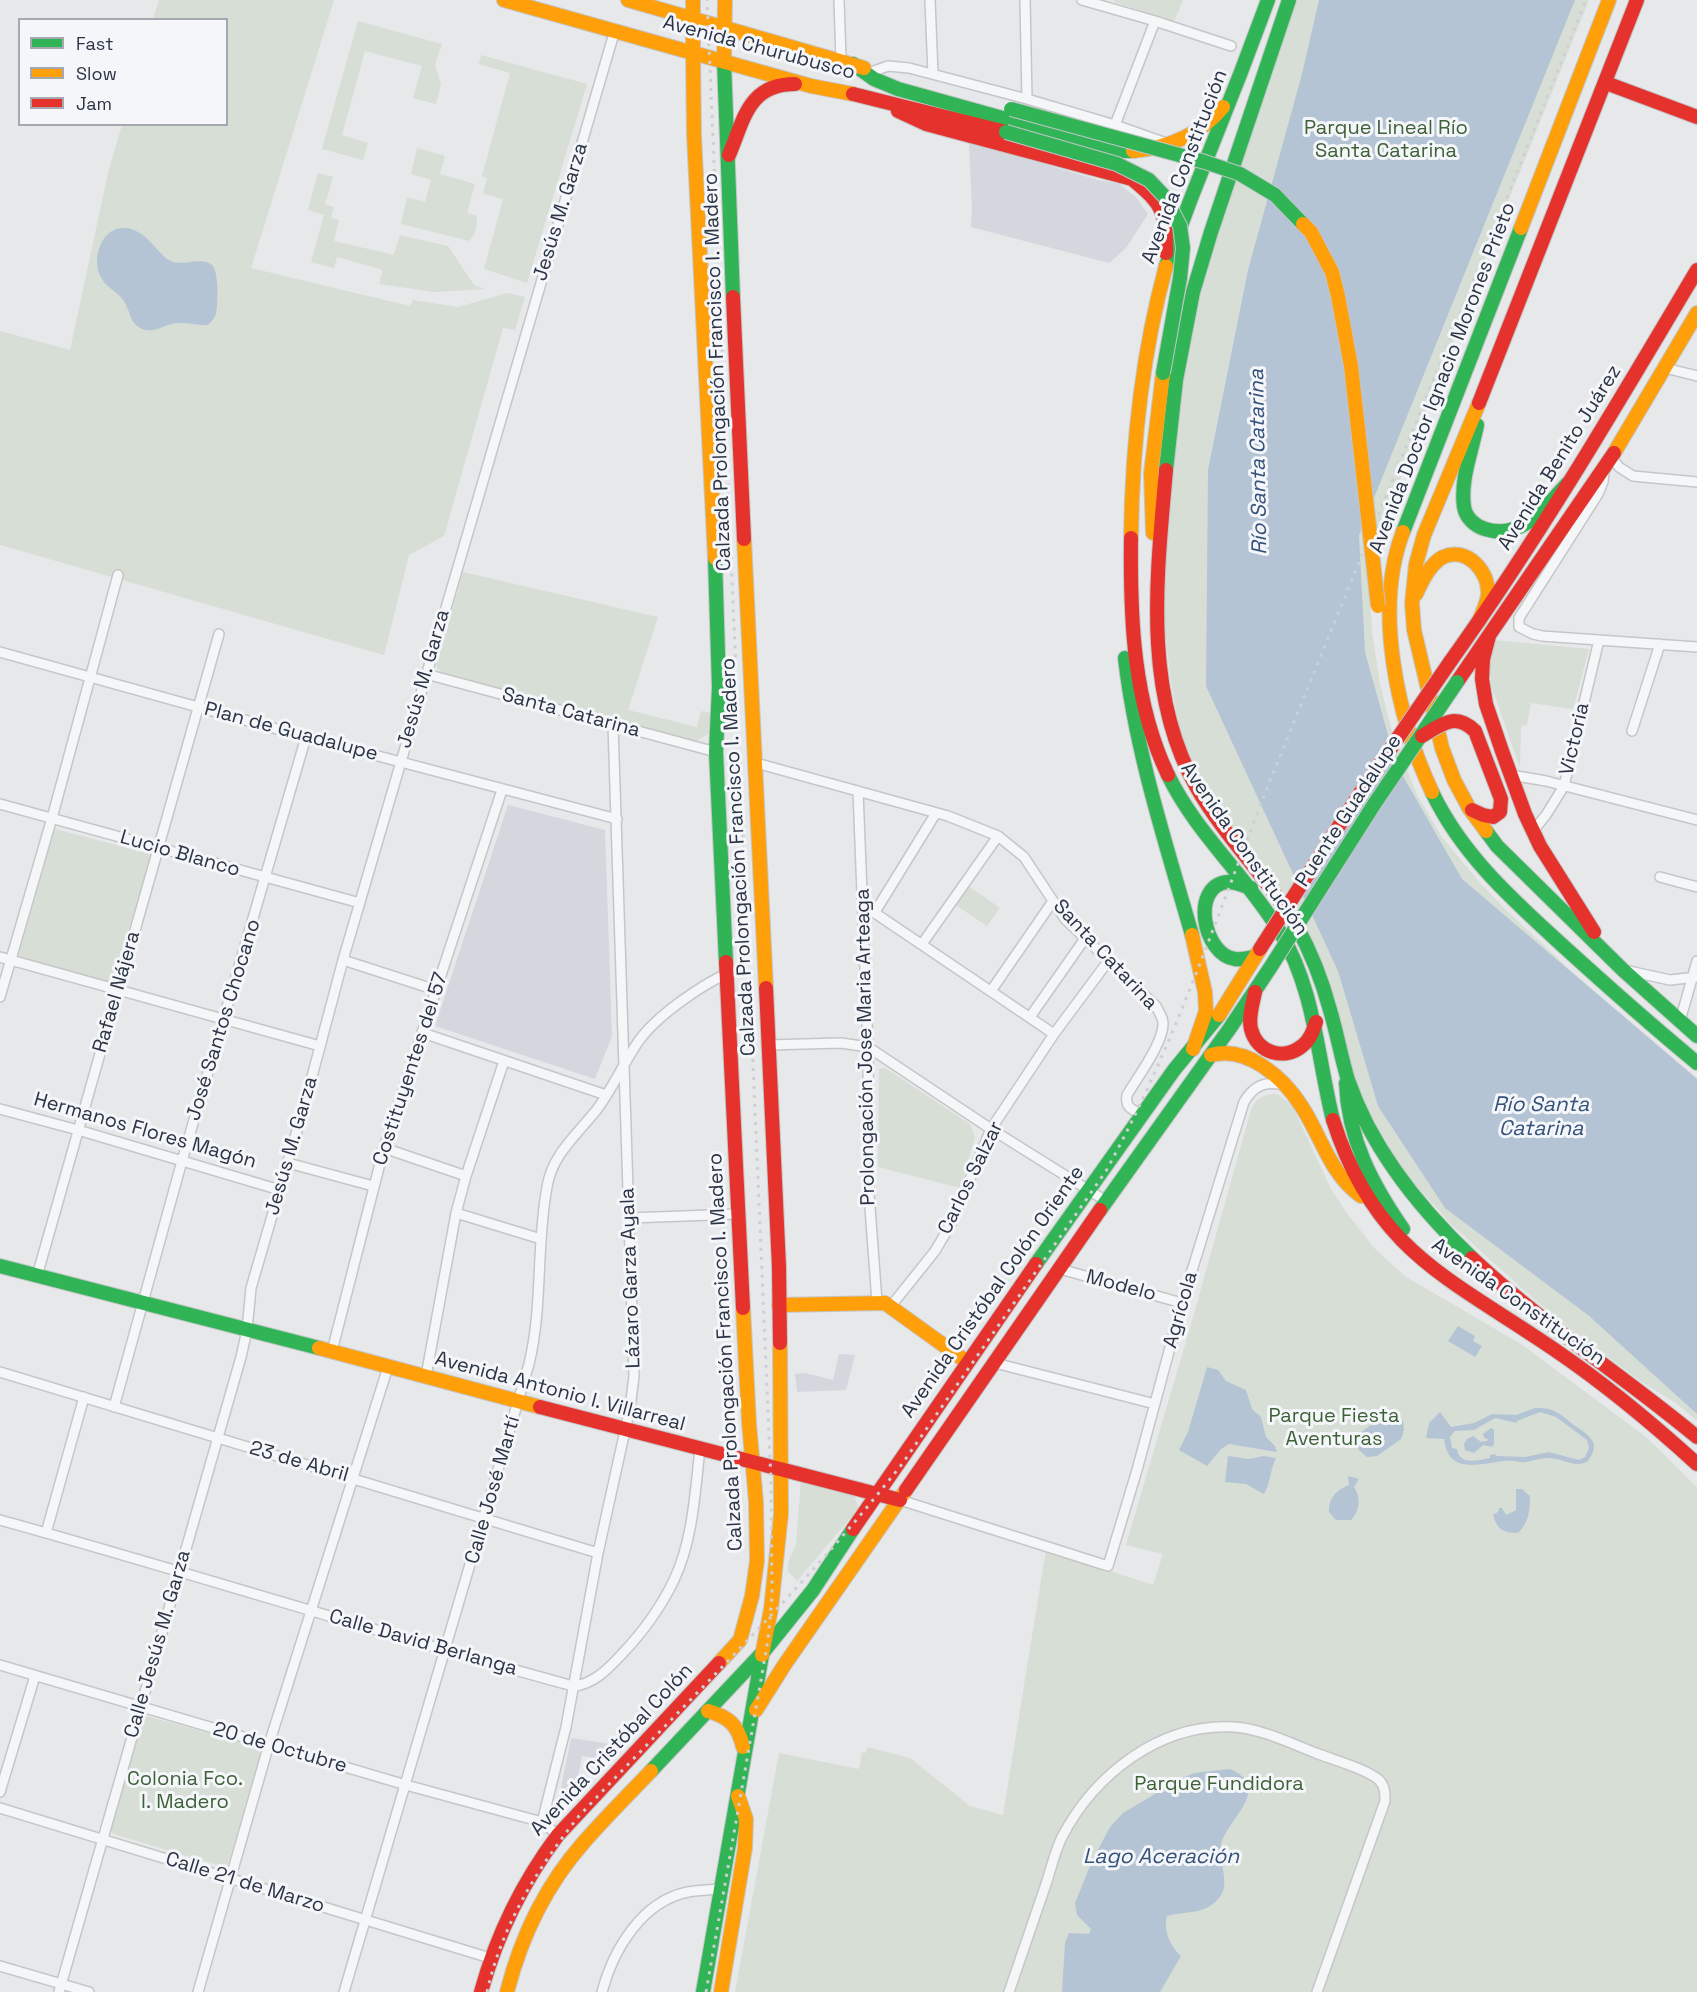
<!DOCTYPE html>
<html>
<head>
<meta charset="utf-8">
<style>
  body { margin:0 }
  #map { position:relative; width:1697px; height:1992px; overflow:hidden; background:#e6e8ea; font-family:"Space Grotesk",sans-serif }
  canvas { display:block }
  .legend { position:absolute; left:18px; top:18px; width:210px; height:108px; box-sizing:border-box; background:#f4f6f9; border:2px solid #a4a8b1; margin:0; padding:8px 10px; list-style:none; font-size:18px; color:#2b3445 }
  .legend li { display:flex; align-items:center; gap:12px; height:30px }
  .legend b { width:30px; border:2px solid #a4a8b1 }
</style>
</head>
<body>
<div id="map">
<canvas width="1697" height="1992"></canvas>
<ul class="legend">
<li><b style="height:8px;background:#30b455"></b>Fast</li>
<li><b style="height:8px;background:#ff9f0a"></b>Slow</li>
<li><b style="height:8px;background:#e5322d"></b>Jam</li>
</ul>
</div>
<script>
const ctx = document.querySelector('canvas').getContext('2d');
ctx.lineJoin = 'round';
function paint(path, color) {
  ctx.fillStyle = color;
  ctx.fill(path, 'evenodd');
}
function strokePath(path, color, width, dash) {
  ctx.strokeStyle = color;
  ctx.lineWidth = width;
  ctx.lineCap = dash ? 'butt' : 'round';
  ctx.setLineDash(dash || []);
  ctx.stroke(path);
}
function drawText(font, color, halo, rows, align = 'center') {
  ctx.font = font + ' "Space Grotesk",sans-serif';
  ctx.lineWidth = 6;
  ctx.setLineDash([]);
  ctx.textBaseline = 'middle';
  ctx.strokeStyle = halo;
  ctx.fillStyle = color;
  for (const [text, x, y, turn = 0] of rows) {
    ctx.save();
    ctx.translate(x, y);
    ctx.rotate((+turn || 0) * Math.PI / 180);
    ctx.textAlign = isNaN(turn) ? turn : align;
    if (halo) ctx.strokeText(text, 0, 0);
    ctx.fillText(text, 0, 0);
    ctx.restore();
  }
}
paint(new Path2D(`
  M 969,142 L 1098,180 L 1119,184 L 1135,196 L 1148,214 L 1126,248 L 1109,263 L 971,227 L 972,208 Z
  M 508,805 L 605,830 L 612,1036 L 595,1079 L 435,1026 Z
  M 839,1354 L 855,1355 L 846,1390 L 797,1392 L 795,1374 L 805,1373 L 833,1380 Z
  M 571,1738 L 616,1745 L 604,1759 L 582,1756 L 576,1788 L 570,1794 L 560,1793 Z`), '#d4d7dd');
paint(new Path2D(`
  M 159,0 L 334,0 L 251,268 L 410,306 L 413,300 L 458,307 L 507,293 L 525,297 L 515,330 L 503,328 L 444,536 L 409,555 L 384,655 L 0,545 L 0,331 L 70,350 L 108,173 L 122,125 L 226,124 L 226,20 L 153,19 Z
  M 1114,0 L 1183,0 L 1174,21 L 1114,2 Z
  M 1294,0 L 1589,0 L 1472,291 L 1396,490 L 1377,553 L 1370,593 L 1372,632 L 1380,684 L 1391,728 L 1417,795 L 1442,837 L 1479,882 L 1505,909 L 1570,970 L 1697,1078 L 1697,1421 L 1676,1403 L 1640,1381 L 1559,1320 L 1525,1291 L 1452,1225 L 1412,1181 L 1394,1156 L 1369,1111 L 1358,1087 L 1334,1003 L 1223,819 L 1183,749 L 1171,682 L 1163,616 L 1167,449 L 1203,270 Z
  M 358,21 L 442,44 L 435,65 L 441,84 L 436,104 L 413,98 L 422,66 L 365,51 L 342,135 L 368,143 L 363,160 L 322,149 Z
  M 481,55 L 587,84 L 527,283 L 484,269 L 503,199 L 483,194 L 487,178 L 482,176 L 510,73 L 479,64 Z
  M 417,148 L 445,156 L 440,174 L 475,184 L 467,213 L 477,216 C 476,226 477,234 469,241 L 401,224 L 407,197 L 425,202 L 431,180 L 411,174 Z
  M 318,173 L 333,177 L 325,204 L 334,207 L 331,218 L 339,220 L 334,241 L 394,255 L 400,235 L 448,246 L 474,285 L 485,289 L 434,292 L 379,284 L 383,270 L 337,257 L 334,268 L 311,262 L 324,215 L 308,210 Z
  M 463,572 L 658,617 L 628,710 L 697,727 L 701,711 L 711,713 L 711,732 L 695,742 L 443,675 L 436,665 Z
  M 1493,640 L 1589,649 L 1573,709 L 1531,703 L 1527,725 L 1521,726 L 1520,768 L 1492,688 L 1489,668 Z
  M 55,829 L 151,854 L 113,983 L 18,957 Z
  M 967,885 L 1000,908 L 987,926 L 954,904 Z
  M 885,1068 L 970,1124 L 975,1137 L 960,1188 L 878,1167 L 879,1069 Z
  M 1272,1094 L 1279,1095 L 1292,1105 L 1331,1189 L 1346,1212 L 1375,1249 L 1406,1277 L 1521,1344 L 1646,1437 L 1697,1487 L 1697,1992 L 735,1992 L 779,1753 L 859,1769 L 862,1752 L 866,1753 L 868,1747 L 910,1758 L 970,1806 L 1003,1815 L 1046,1550 L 1153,1585 L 1163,1554 L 1126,1545 L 1190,1328 L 1251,1110 C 1255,1099 1261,1096 1272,1094 Z
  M 801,1480 L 853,1494 L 859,1508 L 797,1581 L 788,1571 L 788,1563 L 796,1544 Z
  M 147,1716 L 256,1747 L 260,1754 L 228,1864 L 221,1866 L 113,1834 L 109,1827 L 140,1720 Z`), '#d6ded6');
paint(new Path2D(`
  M 1319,0 L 1575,0 L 1359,535 L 1365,652 L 1396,764 L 1462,879 L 1697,1079 L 1697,1414 L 1588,1315 L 1445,1208 L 1378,1106 L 1338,971 L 1206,686 L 1208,470 L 1248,270 L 1302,74 Z
  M 128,228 C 147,233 153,247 167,259 C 180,269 200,255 212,265 C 219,271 218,305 216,314 C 214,319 211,322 208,325 C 196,326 184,321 171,324 C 161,327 151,334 140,328 C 130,323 130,311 124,301 C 118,292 107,288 102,279 C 92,264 98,237 114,230 C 118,228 124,228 128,228 Z
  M 1458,1326 L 1475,1336 L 1473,1341 L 1482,1346 L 1475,1357 L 1448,1341 Z
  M 1207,1367 L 1218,1370 L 1226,1381 L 1246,1390 L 1252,1409 L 1261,1417 L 1266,1437 L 1275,1446 L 1277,1452 L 1229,1444 L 1221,1449 L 1207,1466 L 1179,1450 L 1188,1432 Z
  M 1535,1408 C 1557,1407 1561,1416 1577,1427 C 1591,1437 1601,1443 1588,1461 C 1576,1469 1562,1458 1548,1458 C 1540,1458 1533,1461 1526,1462 C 1518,1463 1510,1459 1503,1461 C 1479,1464 1448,1475 1444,1439 L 1426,1438 L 1429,1423 L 1440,1412 L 1451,1427 L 1474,1423 L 1492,1414 L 1516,1415 ZM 1540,1412 L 1556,1417 L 1587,1440 L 1589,1448 L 1585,1457 L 1579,1460 L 1549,1452 L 1525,1457 L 1496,1456 L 1495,1454 L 1490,1455 L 1490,1458 C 1478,1460 1459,1466 1457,1449 L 1452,1448 L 1450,1437 L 1455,1431 L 1474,1430 L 1495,1418 L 1517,1423 L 1517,1421 Z
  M 1385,1414 L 1395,1414 L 1403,1420 L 1404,1430 L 1401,1439 L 1377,1456 L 1367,1457 L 1359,1450 L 1356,1442 L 1359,1434 Z
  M 1491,1428 L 1494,1430 L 1494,1444 L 1492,1447 L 1483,1445 L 1474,1453 L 1465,1450 L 1464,1444 L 1467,1439 L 1473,1436 L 1481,1442 L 1487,1441 L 1488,1439 L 1484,1438 L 1483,1434 Z
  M 1228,1456 L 1249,1459 L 1263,1456 L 1276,1458 C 1270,1470 1271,1482 1264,1494 L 1246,1484 L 1225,1482 Z
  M 1348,1476 L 1359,1479 L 1354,1487 C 1361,1497 1360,1511 1351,1520 L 1336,1520 L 1329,1512 C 1328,1498 1338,1489 1349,1485 Z
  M 1516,1489 L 1522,1489 L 1530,1496 C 1530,1510 1529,1523 1518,1533 C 1503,1533 1497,1529 1493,1515 L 1498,1512 L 1499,1508 L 1502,1508 L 1506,1515 L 1516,1510 Z
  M 1230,1769 C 1274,1788 1227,1819 1221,1845 C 1218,1860 1230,1882 1221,1895 C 1207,1916 1188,1910 1167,1916 C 1163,1930 1170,1946 1181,1956 L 1160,1992 L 1062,1992 L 1065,1943 L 1069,1933 L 1089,1934 L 1091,1929 L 1077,1915 L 1075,1903 L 1092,1861 L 1110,1827 L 1123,1813 L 1180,1779 L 1194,1773 Z`), '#b4c4d5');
const street = new Path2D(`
  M 839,0 L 841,60
  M 930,0 L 933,74
  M 1025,0 L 1027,99
  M 1082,0 L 1155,21 L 1231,46
  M 874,71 L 888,66 L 909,68 L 1027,99 L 1115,125 L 1166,143
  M 1115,125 L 1155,21
  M 1665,368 L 1697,376
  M 1611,457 L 1619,467 L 1633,476 L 1697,482
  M 1604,471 L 1603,482 L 1598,494 L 1519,618 L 1519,627 L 1533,634 L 1542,636 L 1697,647
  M 0,652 L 306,737 L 617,819
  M 426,674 L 716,752
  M 1632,731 L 1660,644
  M 756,763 L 948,816 L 998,836 L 1024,857 L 1065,919 L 1156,1006 C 1158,1011 1163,1017 1163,1023 C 1164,1042 1137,1078 1127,1095 C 1125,1107 1131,1109 1141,1114
  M 1511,775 L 1546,781 L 1697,820
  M 858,791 L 868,1047 L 869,1194 L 877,1302
  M 0,804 L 360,903
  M 1533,831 L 1546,815 L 1564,786 L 1599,640
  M 1660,877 L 1697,887
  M 863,905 L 1054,1034
  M 875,912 L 936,813
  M 922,944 L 998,836
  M 0,957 L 320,1046
  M 343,960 L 436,990
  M 1629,971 L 1670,980 L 1697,977
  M 991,991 L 1053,901
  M 0,997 L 52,818 L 118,575
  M 1030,1017 L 1086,937
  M 1680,1021 L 1697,961
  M 423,1033 L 606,1095
  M 767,1045 L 841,1043 L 868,1047 L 991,1129 L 1106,1201
  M 0,1109 L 78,1130 L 280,1190
  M 384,1148 L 466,1176
  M 288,1163 L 373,1186
  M 456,1213 L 541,1239
  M 629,1218 L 738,1214
  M 1060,1269 L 1182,1303
  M 37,1276 L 219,634
  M 891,1306 L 935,1251 L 951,1224 L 991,1129 L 1054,1034 L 1109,960
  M 332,1351 L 384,1148 L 502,790
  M 995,1363 L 1155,1404
  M 0,1372 L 598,1553
  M 426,1376 L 456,1213 L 466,1176 L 504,1061
  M 114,1407 L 182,1161 L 306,737
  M 900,1500 L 1108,1566 L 1137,1470 L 1182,1303 L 1244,1102 C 1253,1087 1264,1080 1283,1085
  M 0,1520 C 192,1573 381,1634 573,1686 C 593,1685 609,1668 622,1654 C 643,1632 661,1607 674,1580 C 693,1540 695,1492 700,1449
  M 46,1533 L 84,1397
  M 0,1665 L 406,1785 L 542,1822 L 558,1835
  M 0,1792 L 35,1676
  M 0,1808 L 490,1958
  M 542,1822 L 566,1727 L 598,1553 L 630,1408 L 634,1376 L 613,725
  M 0,1966 L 89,1992
  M 59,1992 L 241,1357 L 247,1330 L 251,1288 L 305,1103 L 343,960 L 615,30
  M 198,1992 L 269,1744 L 388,1367
  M 344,1992 L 529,1364 C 543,1306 536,1246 547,1187 C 552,1154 578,1134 598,1108 C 613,1087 624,1063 638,1042 C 656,1016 700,986 728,973
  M 602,1992 C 613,1950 642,1901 688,1892 C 699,1890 710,1890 721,1889
  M 1009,1992 C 1021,1956 1034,1920 1046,1884 C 1051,1869 1055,1851 1062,1837 C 1095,1774 1160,1723 1234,1727 C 1262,1729 1290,1743 1316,1753 C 1333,1760 1365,1768 1379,1780 C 1385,1786 1385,1793 1385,1801 L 1317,1992`);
const fast = new Path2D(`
  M 724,62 L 733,297
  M 853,64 L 874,79 L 898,89 L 1121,151 L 1133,151
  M 1166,266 L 1190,201 L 1241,72 L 1268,0
  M 1477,425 C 1472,451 1460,480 1464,507 C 1466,518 1475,526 1485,529 C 1522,541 1546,506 1568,483
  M 1166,470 L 1176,380 L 1193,292 L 1211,232 L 1289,0
  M 1403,532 L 1521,228
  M 715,558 L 719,687 L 716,752 L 726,962
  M 1125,658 C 1136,753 1166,844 1192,935
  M 1168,775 C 1196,833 1247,877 1280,932 C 1315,990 1317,1056 1333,1120
  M 1432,792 C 1462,855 1512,899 1562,945 C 1606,985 1651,1025 1697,1063
  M 1486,831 L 1497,846 L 1623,970 L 1697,1036
  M 1251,888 C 1245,886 1235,882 1228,882 C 1190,885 1203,955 1235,959 C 1241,960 1249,958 1254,957
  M 1296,925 C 1311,952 1322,980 1330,1010 C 1337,1033 1341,1057 1348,1080 C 1372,1150 1419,1208 1472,1258
  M 1346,1083 C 1348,1139 1372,1184 1403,1229
  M 1100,1210 L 1230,1028 L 1270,968
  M 1036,1264 L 1174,1070 L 1219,1015
  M 0,1266 L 319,1348
  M 651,1771 L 764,1651 L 813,1590 L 853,1529
  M 703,1992 L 762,1655`);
const slow = new Path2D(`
  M 504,0 L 811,86 L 853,94
  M 628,0 L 864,68
  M 693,0 L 693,53
  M 693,53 L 694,135 L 715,558
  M 724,62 L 725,0
  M 1133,151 C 1168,148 1200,135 1223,107
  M 1521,228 L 1609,0
  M 1479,403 L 1424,535 L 1416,564 L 1412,603 L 1414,630 L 1442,748 L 1454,780 L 1469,808 L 1486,831
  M 1614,453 L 1697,313
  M 1403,532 C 1373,610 1398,719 1432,792
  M 1153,533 L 1151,473 L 1163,373
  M 1131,538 C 1132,448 1142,354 1166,266
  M 744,539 L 766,988
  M 1416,594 C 1422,581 1430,564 1443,557 C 1467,546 1490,572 1488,595 C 1487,604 1482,613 1479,621
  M 1192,935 L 1205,992 L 1206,1011 L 1193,1049
  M 1219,1015 L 1260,949
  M 1211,1055 C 1247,1045 1284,1078 1302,1107 C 1322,1138 1330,1174 1361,1196
  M 779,1305 L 885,1303 L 967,1362
  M 319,1348 L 540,1407
  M 762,1655 L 771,1609 L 781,1514 L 780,1343
  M 719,1663 L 740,1640 L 752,1596 L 757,1561 L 756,1502 L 749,1423 L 743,1308
  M 756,1710 L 785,1664 L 906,1490
  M 708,1711 C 729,1717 738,1725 743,1747
  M 507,1992 C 521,1937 546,1885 584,1842 C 605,1818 628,1795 651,1771
  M 721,1992 L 745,1848 L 746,1819 L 738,1796`);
const jam = new Path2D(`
  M 1606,83 L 1697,117
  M 853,94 L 1006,132
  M 898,111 L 926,124 L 1132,179 C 1164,205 1166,212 1166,253
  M 729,155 C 744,120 748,84 795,84
  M 733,297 L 744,539
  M 1479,403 L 1637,0
  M 1166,470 C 1157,575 1142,692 1197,788 C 1225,837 1267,877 1296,925
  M 1131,538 C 1130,618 1133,702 1168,775
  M 1489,636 L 1483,659 L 1482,679 L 1486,704 L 1502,751 L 1525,814 L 1540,846 L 1594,932
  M 1450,662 C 1540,536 1618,403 1697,270
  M 1457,682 L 1614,453
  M 1472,810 L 1483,815 L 1493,817 L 1500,812 L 1501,799 L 1475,731
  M 726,962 L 743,1308
  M 766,988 L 779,1267 L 780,1343
  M 1255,992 C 1253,1003 1248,1017 1251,1029 C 1257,1053 1284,1061 1302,1046 C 1310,1040 1313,1031 1316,1022
  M 1333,1120 C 1375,1252 1450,1278 1555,1350 C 1605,1384 1652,1423 1697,1464
  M 1472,1258 C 1542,1324 1624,1376 1697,1437
  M 540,1407 L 900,1500
  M 906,1490 L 1100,1210
  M 853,1529 L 1036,1264
  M 481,1992 C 497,1934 522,1883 558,1835 L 719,1663`);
strokePath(street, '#c4c6c8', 12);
strokePath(fast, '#c4c6c8', 16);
strokePath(slow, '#c4c6c8', 16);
strokePath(jam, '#c4c6c8', 16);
strokePath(street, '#f5f6f7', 9);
strokePath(fast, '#30b455', 14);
strokePath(slow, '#ff9f0a', 14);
strokePath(jam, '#e5322d', 14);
strokePath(new Path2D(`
  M 487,1992 C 502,1925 537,1869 579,1816 C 688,1700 804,1589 902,1464 L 1106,1171 C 1177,1042 1221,902 1276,766 C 1380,511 1484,256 1586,0
  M 706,1992 L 768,1640 L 772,1596 L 771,1481 L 707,0`), '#cecfd2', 3, [3, 6]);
const fastBridge = new Path2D(`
  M 1011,109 L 1205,162 L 1240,174 L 1275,195 L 1303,224
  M 1006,132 L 1117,164 L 1149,180 L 1165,197 L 1180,226 L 1183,248 L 1180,278 L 1163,373
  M 1270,968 L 1375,803 L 1457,682`);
const slowBridge = new Path2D(`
  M 1303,224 L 1311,232 L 1332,272 L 1338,296 L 1351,366 L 1378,606`);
const jamBridge = new Path2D(`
  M 1422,736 C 1442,724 1455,712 1475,731
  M 1260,949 L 1360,793 L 1450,662`);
strokePath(fastBridge, '#c2c5c8', 16, []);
strokePath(slowBridge, '#c2c5c8', 16, []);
strokePath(jamBridge, '#c2c5c8', 16, []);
strokePath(fastBridge, '#30b455', 14);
strokePath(slowBridge, '#ff9f0a', 14);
strokePath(jamBridge, '#e5322d', 14);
drawText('20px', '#2b3445', '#f4f6f9', [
  ["Avenida Churubusco",759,48,15],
  ["Avenida Constitución",1185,167,-69],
  ["Jesús M. Garza",561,212,-73],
  ["Calzada Prolongación Francisco I. Madero",718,372,-92],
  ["Avenida Doctor Ignacio Morones Prieto",1443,378,-69],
  ["Avenida Benito Juárez",1560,458,-58],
  ["Jesús M. Garza",424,679,-74],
  ["Santa Catarina",571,713,15],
  ["Plan de Guadalupe",291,732,15],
  ["Victoria",1575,739,-77],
  ["Puente Guadalupe",1349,811,-57],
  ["Avenida Constitución",1244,849,55],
  ["Lucio Blanco",180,854,16],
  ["Calzada Prolongación Francisco I. Madero",739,857,-93],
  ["Santa Catarina",1105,955,47],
  ["Rafael Nájera",117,992,-74],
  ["José Santos Chocano",224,1020,-73],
  ["Prolongación Jose Maria Arteaga",866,1047,-91],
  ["Costituyentes del 57",411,1069,-72],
  ["Hermanos Flores Magón",145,1131,16],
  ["Jesús M. Garza",292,1146,-74],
  ["Carlos Salzar",971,1178,-64],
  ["Lázaro Garza Ayala",631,1278,-92],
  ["Modelo",1121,1286,15],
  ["Avenida Cristóbal Colón Oriente",993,1292,-55],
  ["Avenida Constitución",1518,1302,35],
  ["Agrícola",1181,1310,-74],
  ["Calzada Prolongación Francisco I. Madero",726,1352,-93],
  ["Avenida Antonio I. Villarreal",560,1392,15],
  ["23 de Abril",299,1462,16],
  ["Calle José Martí",493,1490,-74],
  ["Calle David Berlanga",423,1643,16],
  ["Calle Jesús M. Garza",158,1644,-74],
  ["20 de Octubre",280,1748,16],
  ["Avenida Cristóbal Colón",612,1750,-47],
  ["Calle 21 de Marzo",245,1883,17]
]);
drawText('20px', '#3f6138', '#f4f6f9', [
  ["Parque Lineal Río",1386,129],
  ["Santa Catarina",1386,152],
  ["Parque Fiesta",1334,1417],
  ["Aventuras",1334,1440],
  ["Colonia Fco.",185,1780],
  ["I. Madero",185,1803],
  ["Parque Fundidora",1219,1785]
]);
drawText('italic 21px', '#34527a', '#f4f6f9', [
  ["Río Santa Catarina",1259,462,-91],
  ["Río Santa",1541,1105],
  ["Catarina",1541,1129],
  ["Lago Aceración",1161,1857]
]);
</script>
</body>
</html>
